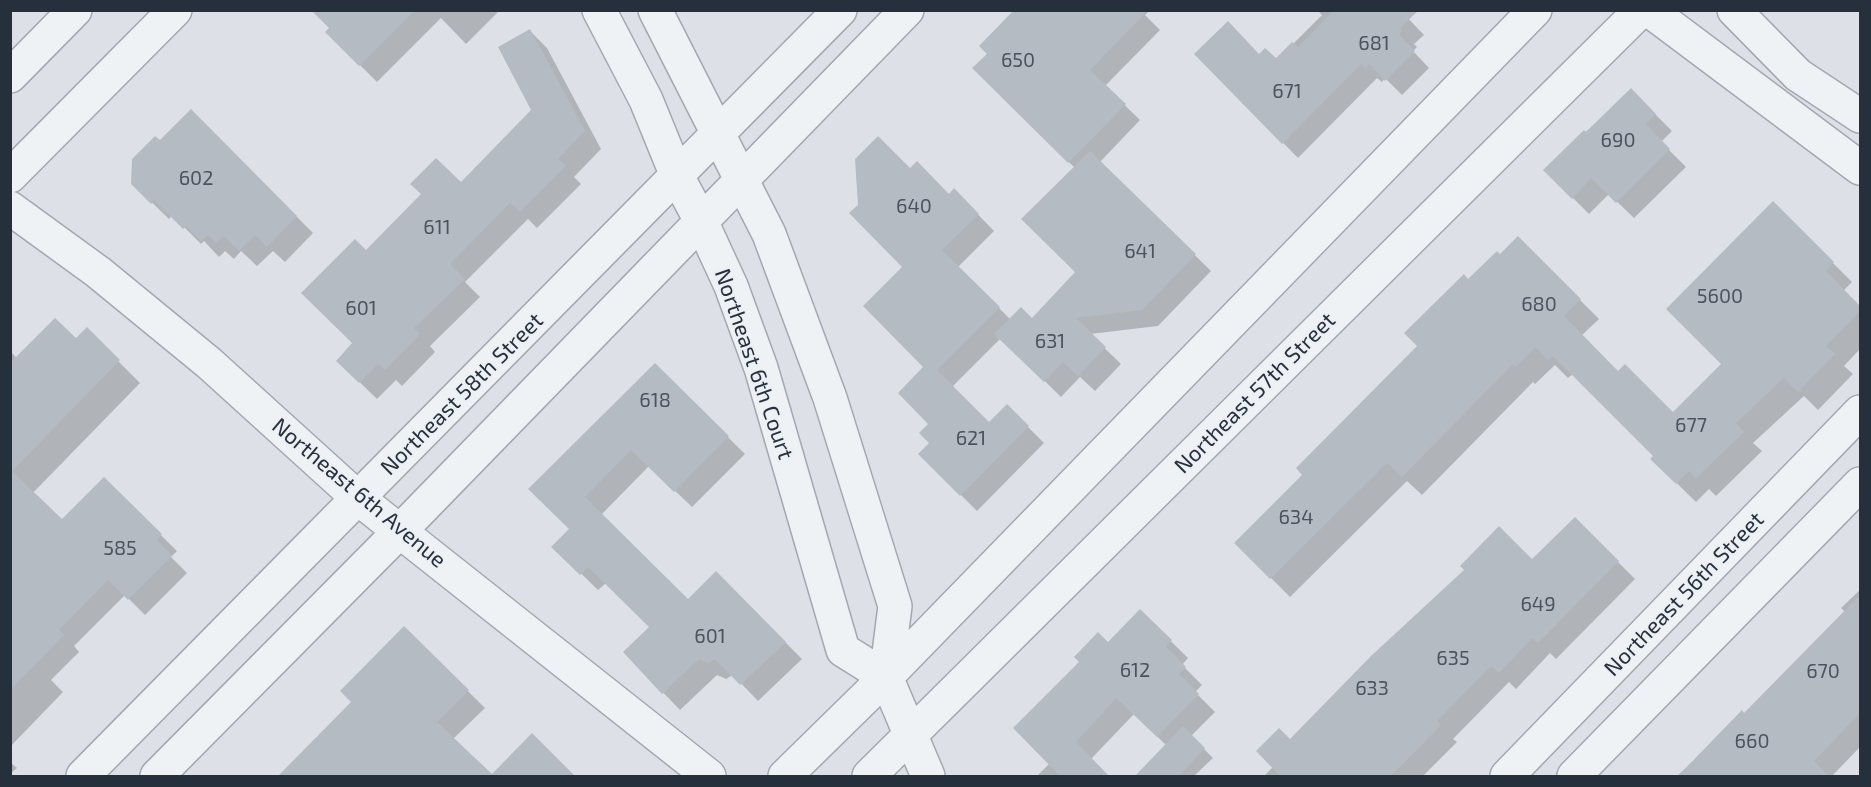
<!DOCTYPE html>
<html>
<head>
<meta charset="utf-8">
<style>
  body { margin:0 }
  #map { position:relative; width:1871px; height:787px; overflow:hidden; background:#dde1e7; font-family:"Exo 2",sans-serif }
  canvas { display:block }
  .frame { position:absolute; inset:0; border:12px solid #26303d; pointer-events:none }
</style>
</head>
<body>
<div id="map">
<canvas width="1871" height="787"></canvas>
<div class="frame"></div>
</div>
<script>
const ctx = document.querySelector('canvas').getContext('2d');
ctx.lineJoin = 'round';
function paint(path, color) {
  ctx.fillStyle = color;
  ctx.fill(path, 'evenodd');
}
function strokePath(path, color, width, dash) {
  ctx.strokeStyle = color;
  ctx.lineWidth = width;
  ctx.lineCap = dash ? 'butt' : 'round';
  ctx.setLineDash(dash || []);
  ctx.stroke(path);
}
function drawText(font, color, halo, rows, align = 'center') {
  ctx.font = font + ' "Exo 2",sans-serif';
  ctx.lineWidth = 4.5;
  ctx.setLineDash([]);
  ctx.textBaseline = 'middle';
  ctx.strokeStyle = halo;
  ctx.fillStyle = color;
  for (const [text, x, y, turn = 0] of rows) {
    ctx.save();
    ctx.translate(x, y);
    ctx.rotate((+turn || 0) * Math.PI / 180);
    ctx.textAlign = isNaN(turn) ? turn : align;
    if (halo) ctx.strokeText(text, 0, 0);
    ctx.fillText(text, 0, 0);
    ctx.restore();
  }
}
paint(new Path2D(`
  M 313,10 L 500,10 L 466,44 L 441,18 L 377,82 L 327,32 L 331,28 Z
  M 1017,10 L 1150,10 L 1145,15 L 1160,30 L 1105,86 L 1140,120 L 1100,162 L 1211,271 L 1158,326 L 1090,334 L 1121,364 L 1095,391 L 1080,377 L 1061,397 L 1001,338 L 952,387 L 989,424 L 1007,406 L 1044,443 L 977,511 L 920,454 L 931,443 L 925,367 L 904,267 L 910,170 L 949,196 L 954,190 L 994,231 L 958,267 L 1011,320 L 1032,320 L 1077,272 L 1075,168 L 974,68 L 989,54 Z
  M 1317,10 L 1400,10 L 1424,35 L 1414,44 L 1417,47 L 1413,51 L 1429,68 L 1402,95 L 1385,78 L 1382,82 L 1377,78 L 1298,158 L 1196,54 L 1260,55 L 1276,61 L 1322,15 Z
  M 530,31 L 547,48 L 601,149 L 574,177 L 581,184 L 537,228 L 528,219 L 465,282 L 480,297 L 430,346 L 435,352 L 402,386 L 396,380 L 377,399 L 338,361 L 354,343 L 366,252 L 461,184 L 533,110 Z
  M 1631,90 L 1672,131 L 1661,142 L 1686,167 L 1634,218 L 1609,194 L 1589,214 L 1545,170 Z
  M 191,111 L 313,233 L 285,262 L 273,251 L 257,266 L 241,251 L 234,259 L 225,251 L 219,257 L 204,241 L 201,244 L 172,215 L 169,219 L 133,184 L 160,142 Z
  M 1773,203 L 1852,282 L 1843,291 L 1860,308 L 1860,349 L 1844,366 L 1853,374 L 1818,410 L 1804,396 L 1753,443 L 1762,451 L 1716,496 L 1709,489 L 1696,502 L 1652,459 L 1655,456 L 1573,374 L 1568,378 L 1555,365 L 1535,384 L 1533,382 L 1422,495 L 1407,481 L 1290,597 L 1236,543 L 1304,475 L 1419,346 L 1468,281 L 1500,256 L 1518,238 L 1599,319 L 1581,336 L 1618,373 L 1673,414 L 1723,364 Z
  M 87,330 L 140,383 L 27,499 L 10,483 L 10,351 L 17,358 L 76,340 Z
  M 655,365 L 745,454 L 692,507 L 649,466 L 601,515 L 688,601 L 716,573 L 802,659 L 758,701 L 733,675 L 726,679 L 717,675 L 680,710 L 625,653 L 651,627 L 606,583 L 598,590 L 554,547 L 571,529 L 530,489 Z
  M 104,479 L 177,551 L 171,557 L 187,573 L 145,615 L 125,595 L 74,646 L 79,652 L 51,680 L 63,692 L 10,747 L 10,541 L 62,521 Z
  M 1575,519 L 1635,579 L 1556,659 L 1550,653 L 1516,689 L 1509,682 L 1453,739 L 1457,742 L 1423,776 L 1264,776 L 1273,767 L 1290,741 L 1532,561 Z
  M 1860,590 L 1860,747 L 1832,776 L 1677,776 L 1744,715 L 1845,612 L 1841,608 Z
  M 1140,611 L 1188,658 L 1182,665 L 1202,685 L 1195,692 L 1215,712 L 1191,736 L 1213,758 L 1194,776 L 1156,776 L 1166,745 L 1134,714 L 1091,759 L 1108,776 L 1037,776 L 1050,763 L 1108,644 Z
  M 404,628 L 485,708 L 453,739 L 353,702 Z
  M 10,762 L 17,768 L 10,774 Z`), '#0003');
paint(new Path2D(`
  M 311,10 L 415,10 L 359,66 L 325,32 L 329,28 Z
  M 1014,10 L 1148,10 L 1090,70 L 1126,104 L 1068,163 L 972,68 L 987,54 L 979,46 Z
  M 1334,10 L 1419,10 L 1400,28 L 1402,31 L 1399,35 L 1415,51 L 1385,81 L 1369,64 L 1365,68 L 1361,64 L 1282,144 L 1194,54 L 1228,21 L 1259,54 L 1265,48 L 1276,58 L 1292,42 L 1298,47 Z
  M 530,29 L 585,131 L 558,159 L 566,166 L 520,212 L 510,203 L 450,264 L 465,279 L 414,328 L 420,334 L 385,370 L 378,364 L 359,383 L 336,361 L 352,343 L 301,293 L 355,239 L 366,250 L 421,194 L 410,184 L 436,158 L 461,182 L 531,110 L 498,47 Z
  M 1631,88 L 1656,114 L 1646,124 L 1670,149 L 1616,203 L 1591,178 L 1572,199 L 1543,170 L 1584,130 L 1586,132 Z
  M 191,109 L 297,216 L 267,247 L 255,235 L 239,251 L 223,236 L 216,243 L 208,235 L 201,241 L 186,226 L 183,229 L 154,200 L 151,204 L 131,184 L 132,159 L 155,136 L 160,140 Z
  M 878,136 L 910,168 L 917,161 L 949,194 L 954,188 L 979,214 L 942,250 L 1000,307 L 937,370 L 989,422 L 1007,404 L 1029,426 L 960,496 L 918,454 L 929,443 L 919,433 L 928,424 L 898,393 L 923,367 L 863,306 L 902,267 L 849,213 L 858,205 L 855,159 Z
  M 1090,151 L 1196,254 L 1142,310 L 1076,318 L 1106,347 L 1078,376 L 1063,362 L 1044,382 L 994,334 L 1021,307 L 1032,318 L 1075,272 L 1021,219 Z
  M 1773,201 L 1834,262 L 1826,271 L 1860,306 L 1860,311 L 1826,346 L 1835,354 L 1798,392 L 1784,378 L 1736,423 L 1744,432 L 1696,478 L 1689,471 L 1676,484 L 1650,459 L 1653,456 L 1553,356 L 1548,360 L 1535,347 L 1516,367 L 1513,364 L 1402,477 L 1387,463 L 1270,579 L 1234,543 L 1302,475 L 1296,468 L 1417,346 L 1404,333 L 1464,274 L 1468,279 L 1497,251 L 1500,254 L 1518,236 L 1581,299 L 1564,316 L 1618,371 L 1625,364 L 1673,412 L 1721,364 L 1666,309 Z
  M 55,318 L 76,338 L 87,327 L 120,360 L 12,471 L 62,519 L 104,477 L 162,534 L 157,540 L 172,556 L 128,600 L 108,580 L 59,630 L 64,635 L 10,690 L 10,363 Z
  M 655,363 L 729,436 L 674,492 L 631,450 L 585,497 L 688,599 L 716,571 L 786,642 L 740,685 L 715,659 L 708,663 L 699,659 L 662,694 L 623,652 L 649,627 L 588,567 L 580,575 L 551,547 L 569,529 L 528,489 Z
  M 1575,517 L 1619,561 L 1538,643 L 1532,638 L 1499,673 L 1491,666 L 1437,721 L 1441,725 L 1390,777 L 1281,777 L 1256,751 L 1279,728 L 1290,739 L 1371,656 L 1464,570 L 1460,566 L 1499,526 L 1532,559 Z
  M 1860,595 L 1860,713 L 1814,761 L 1829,777 L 1677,777 L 1742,710 L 1744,713 Z
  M 1140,609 L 1172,640 L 1166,647 L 1186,667 L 1179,674 L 1199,694 L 1157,737 L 1116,698 L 1076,742 L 1110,777 L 1061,777 L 1013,728 L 1079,662 L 1074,657 L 1098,632 L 1108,642 Z
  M 404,626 L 469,690 L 437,722 L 492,774 L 532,733 L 576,777 L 277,777 L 351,702 L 340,691 Z
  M 1183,726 L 1205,748 L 1178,777 L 1134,777 Z`), '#b4bbc3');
const street = new Path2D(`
  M 599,10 L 646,100 L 677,176 L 701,221 L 731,286 L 761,368 L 843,650 L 886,677 L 928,776
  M 655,10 L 769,234 L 830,398 L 895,606 L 886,677
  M 1649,10 L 1860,168
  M 1734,10 L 1798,75 L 1860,116
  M 10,76 L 75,10
  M 10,176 L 175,10
  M 10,208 L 98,272 L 209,363 L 359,499 L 709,776
  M 83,776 L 840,10
  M 157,776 L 400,531 L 907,10
  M 785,776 L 886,677 L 1535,10
  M 869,776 L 1641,10
  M 1507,776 L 1860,412
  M 1574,776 L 1860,484`);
strokePath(street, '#a2a8b1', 36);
strokePath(street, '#eff2f5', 33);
drawText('20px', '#4a535e', null, [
  ["681",1374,43],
  ["650",1018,60],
  ["671",1287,91],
  ["690",1618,140],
  ["602",196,178],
  ["640",914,206],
  ["611",437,227],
  ["641",1140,251],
  ["5600",1720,296],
  ["680",1539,304],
  ["601",361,308],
  ["631",1050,341],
  ["618",655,400],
  ["677",1691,425],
  ["621",971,438],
  ["634",1296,517],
  ["585",120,548],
  ["649",1538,604],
  ["601",710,636],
  ["635",1453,658],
  ["612",1135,670],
  ["670",1823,671],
  ["633",1372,688],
  ["660",1752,741]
]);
drawText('22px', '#26303d', '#ecf0f4', [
  ["Northeast 6th Court",754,364,71],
  ["Northeast 57th Street",1255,393,-45],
  ["Northeast 58th Street",462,394,-45],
  ["Northeast 6th Avenue",359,493,40],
  ["Northeast 56th Street",1684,594,-46]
]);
</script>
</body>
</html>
